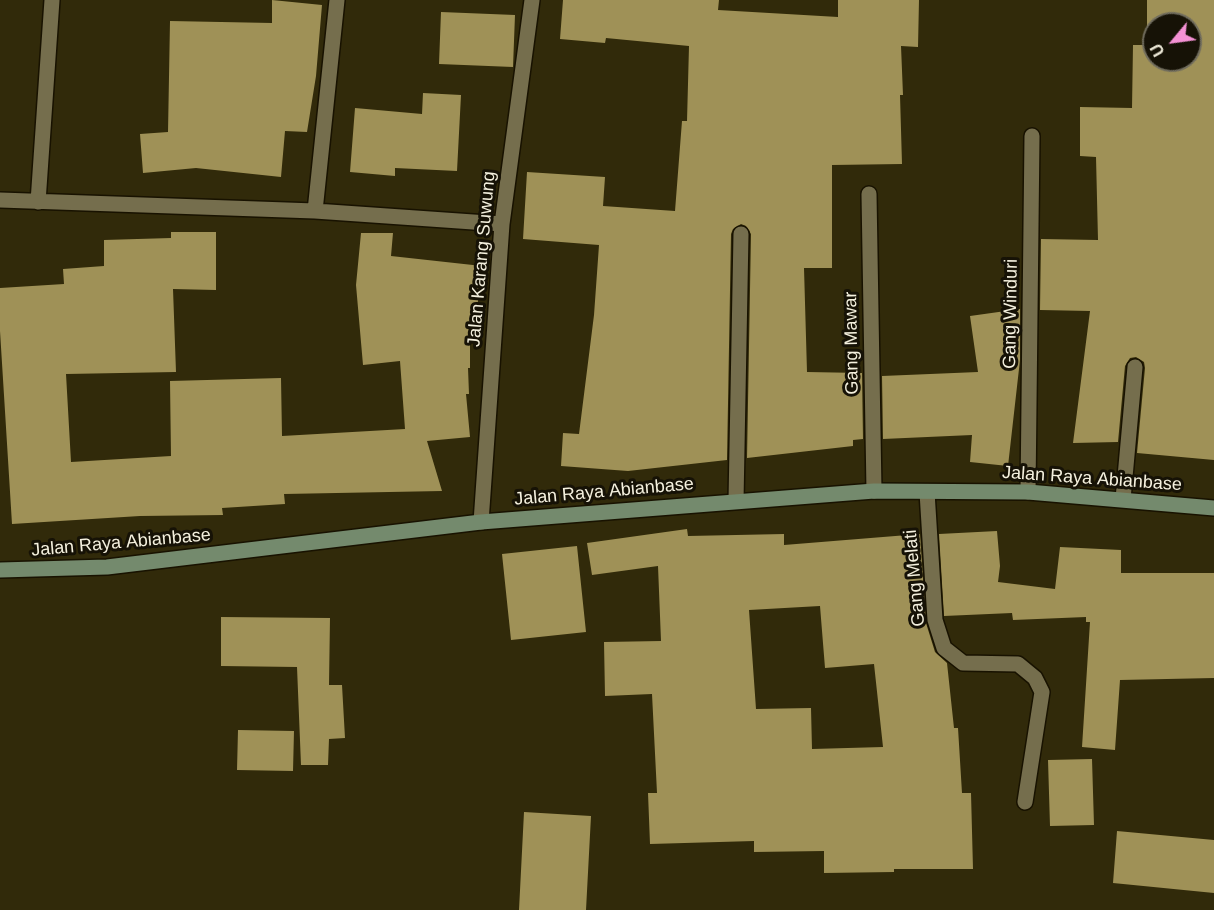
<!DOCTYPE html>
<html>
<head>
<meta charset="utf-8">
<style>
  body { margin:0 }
  #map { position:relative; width:1214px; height:910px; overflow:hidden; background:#312a0a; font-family:Arial,sans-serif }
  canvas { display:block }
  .north { position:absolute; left:1142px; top:12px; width:60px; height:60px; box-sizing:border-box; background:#161206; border:2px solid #6f6b5c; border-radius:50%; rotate:241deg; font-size:16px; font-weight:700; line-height:24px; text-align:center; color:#f4f0de }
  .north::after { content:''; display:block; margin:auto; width:21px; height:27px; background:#f491d4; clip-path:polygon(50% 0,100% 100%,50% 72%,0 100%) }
</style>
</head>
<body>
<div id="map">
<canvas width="1214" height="910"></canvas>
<div class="north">U</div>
</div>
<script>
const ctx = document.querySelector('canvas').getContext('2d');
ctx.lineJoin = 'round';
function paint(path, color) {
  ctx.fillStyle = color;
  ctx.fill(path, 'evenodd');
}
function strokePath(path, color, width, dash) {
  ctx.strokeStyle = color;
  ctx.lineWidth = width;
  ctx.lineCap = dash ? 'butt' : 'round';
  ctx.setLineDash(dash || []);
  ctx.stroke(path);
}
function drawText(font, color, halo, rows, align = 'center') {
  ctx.font = font + ' Arial,sans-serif';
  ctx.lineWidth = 6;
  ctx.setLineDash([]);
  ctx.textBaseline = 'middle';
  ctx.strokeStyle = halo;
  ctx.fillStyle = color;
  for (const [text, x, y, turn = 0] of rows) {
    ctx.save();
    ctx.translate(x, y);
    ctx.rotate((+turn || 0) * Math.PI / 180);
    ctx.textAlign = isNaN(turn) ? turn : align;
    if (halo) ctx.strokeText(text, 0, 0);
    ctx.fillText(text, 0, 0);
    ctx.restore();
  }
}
paint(new Path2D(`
  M 272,0 L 322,5 L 316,76 L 307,132 L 285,131 L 281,177 L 196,168 L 143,173 L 140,134 L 168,132 L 170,21 L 272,23 Z
  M 563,0 L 719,0 L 718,10 L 838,17 L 838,0 L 919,0 L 918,47 L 901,46 L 903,95 L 900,95 L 902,164 L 832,165 L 832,268 L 804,268 L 807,372 L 862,373 L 863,439 L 853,440 L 853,446 L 747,458 L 751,234 L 746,226 L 741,224 L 733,229 L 731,234 L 727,460 L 628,471 L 561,466 L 563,433 L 579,434 L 594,315 L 599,245 L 523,239 L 527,172 L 605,177 L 603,206 L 675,211 L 682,121 L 687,121 L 689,46 L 606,38 L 605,43 L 560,39 Z
  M 1147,0 L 1214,0 L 1214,460 L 1137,453 L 1145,368 L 1144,362 L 1136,357 L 1130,358 L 1125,366 L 1118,442 L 1073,443 L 1090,311 L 1040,310 L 1041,239 L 1098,240 L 1096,157 L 1080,156 L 1080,107 L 1132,108 L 1133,45 L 1147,45 ZM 1154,24 L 1190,24 L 1190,60 L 1154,60 Z
  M 441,12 L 515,15 L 513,67 L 439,64 Z
  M 423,93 L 461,95 L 457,171 L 395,168 L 395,176 L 350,172 L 355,108 L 422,114 Z
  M 171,232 L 216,232 L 216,290 L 173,289 L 176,372 L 66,374 L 71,462 L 171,456 L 170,381 L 281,378 L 282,436 L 405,429 L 400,361 L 363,365 L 356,285 L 361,233 L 393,233 L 391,256 L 482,266 L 475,327 L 470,326 L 470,368 L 468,368 L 469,394 L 466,394 L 470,437 L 427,441 L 442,491 L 284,494 L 285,504 L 222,508 L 223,515 L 140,516 L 12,524 L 0,331 L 0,288 L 64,284 L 63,269 L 104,266 L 104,240 L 171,238 Z
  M 1020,309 L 1020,360 L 1008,466 L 970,462 L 972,435 L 883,439 L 882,376 L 978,372 L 970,316 Z
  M 687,529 L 688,536 L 784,534 L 784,545 L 920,534 L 926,623 L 935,652 L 947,663 L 954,728 L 958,728 L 962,793 L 971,793 L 973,869 L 894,869 L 894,872 L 824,873 L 824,851 L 754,852 L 754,841 L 650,844 L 648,793 L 657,793 L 652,694 L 605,696 L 604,642 L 661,641 L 658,566 L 592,575 L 587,543 ZM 820,606 L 825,668 L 874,664 L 883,747 L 812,749 L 811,708 L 756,709 L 749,610 Z
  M 997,531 L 1000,566 L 998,582 L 1055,589 L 1060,547 L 1121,550 L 1121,573 L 1214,573 L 1214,678 L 1120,680 L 1115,750 L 1082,747 L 1090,622 L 1086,622 L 1086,617 L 1013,620 L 1012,613 L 944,616 L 939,534 Z
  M 577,546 L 586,632 L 511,640 L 502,554 Z
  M 221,617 L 330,618 L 329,685 L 342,685 L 345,738 L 329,739 L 328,765 L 301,765 L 297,667 L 221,666 Z
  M 238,730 L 294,731 L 293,771 L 237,770 Z
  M 1092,759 L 1094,825 L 1050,826 L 1048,760 Z
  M 524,812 L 591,816 L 586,910 L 519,910 Z
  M 1117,831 L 1214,840 L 1214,893 L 1113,883 Z`), '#9f9157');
const minor = new Path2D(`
  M 869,194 L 874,491
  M 0,200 L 315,211 L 502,224
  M 38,202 L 52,0
  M 315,211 L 337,0
  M 927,492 L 935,620 L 944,648 L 963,663 L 1018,664 L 1035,678 L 1042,692 L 1025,802
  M 1028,492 L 1032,136
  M 1123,499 L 1135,367
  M 736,501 L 741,234
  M 481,522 L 502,224 L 532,0`);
const secondary = new Path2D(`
  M 0,570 L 107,567 L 481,522 L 874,491 L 1028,492 L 1214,508`);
strokePath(minor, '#181200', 18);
strokePath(secondary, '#181200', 18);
strokePath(minor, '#756e4d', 15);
strokePath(secondary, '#748a6d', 15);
drawText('18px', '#f4f0de', '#161206', [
  ["Jalan Karang Suwung",482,259,-85],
  ["Gang Winduri",1011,314,-89],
  ["Gang Mawar",852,343,-91],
  ["Jalan Raya Abianbase",1092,479,4],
  ["Jalan Raya Abianbase",604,492,-5],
  ["Jalan Raya Abianbase",121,543,-5],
  ["Gang Melati",915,578,-95]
]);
</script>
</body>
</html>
